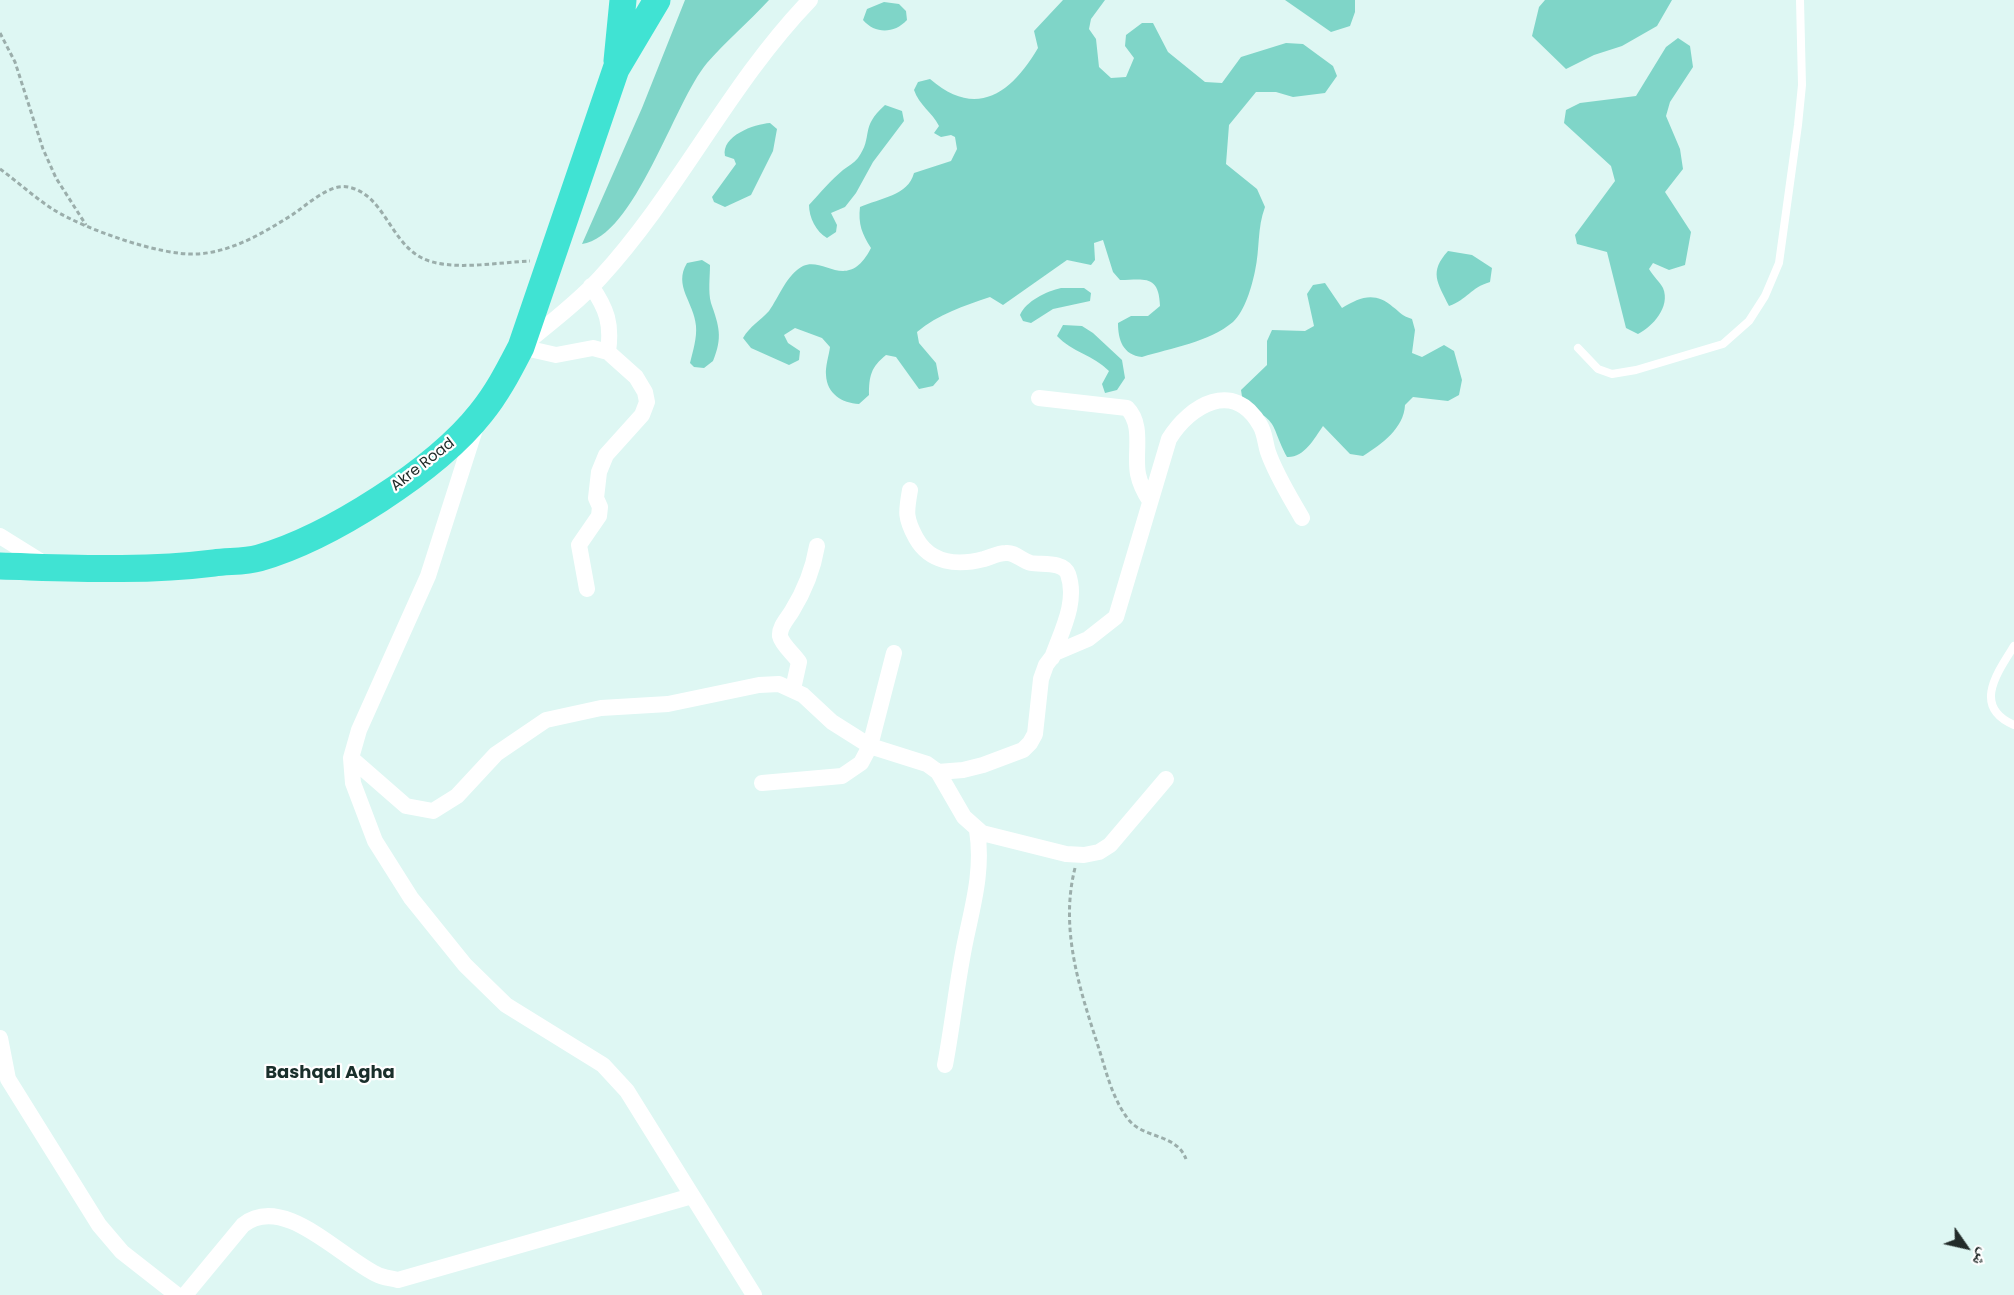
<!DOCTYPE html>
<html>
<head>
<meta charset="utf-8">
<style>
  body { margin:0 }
  #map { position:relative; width:2014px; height:1295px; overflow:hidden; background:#def7f3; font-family:Poppins,"Noto Naskh Arabic",sans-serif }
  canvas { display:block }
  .north { position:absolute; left:1936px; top:1217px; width:60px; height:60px; -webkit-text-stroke:4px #fff; paint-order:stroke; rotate:124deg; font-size:16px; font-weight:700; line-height:24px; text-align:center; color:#232c2a }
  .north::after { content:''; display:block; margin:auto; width:21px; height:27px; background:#232c2a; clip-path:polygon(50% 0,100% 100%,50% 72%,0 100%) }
</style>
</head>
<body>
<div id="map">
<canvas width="2014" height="1295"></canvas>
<div class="north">ش</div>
</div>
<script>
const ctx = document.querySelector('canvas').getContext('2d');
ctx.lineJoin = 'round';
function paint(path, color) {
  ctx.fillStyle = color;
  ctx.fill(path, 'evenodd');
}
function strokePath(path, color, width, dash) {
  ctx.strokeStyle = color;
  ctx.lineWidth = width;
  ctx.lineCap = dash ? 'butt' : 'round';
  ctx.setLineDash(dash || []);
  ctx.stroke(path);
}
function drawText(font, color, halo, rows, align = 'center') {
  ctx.font = font + ' Poppins,sans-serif';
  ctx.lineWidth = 4.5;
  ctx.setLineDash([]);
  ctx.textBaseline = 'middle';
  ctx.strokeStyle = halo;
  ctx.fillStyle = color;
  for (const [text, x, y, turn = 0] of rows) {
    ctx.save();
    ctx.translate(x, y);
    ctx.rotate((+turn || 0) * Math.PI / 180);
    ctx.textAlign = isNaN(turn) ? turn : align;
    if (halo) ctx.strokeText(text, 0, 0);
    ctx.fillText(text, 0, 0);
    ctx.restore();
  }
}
paint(new Path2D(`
  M 685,0 L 769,0 C 749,22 726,41 707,63 C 674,102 635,237 582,244 L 642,108 Z
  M 1063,0 L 1105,0 L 1091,19 L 1089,29 L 1096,39 L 1099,67 L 1111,78 L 1126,77 L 1134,58 L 1125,46 L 1126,35 L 1142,23 L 1153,23 L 1168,52 L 1205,82 L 1222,83 L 1241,57 L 1286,43 L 1303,44 L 1333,66 L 1337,76 L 1325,93 L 1293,97 L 1276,92 L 1256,92 L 1229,125 L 1226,164 L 1257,189 L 1265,207 C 1257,228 1260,249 1255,271 C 1252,286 1245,311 1233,322 C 1209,342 1171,348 1142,357 C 1123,355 1118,340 1118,323 L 1131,316 L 1148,316 L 1160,306 C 1159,274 1144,280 1120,280 L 1113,272 L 1103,240 L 1094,243 L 1095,260 L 1091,265 L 1067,260 L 1003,305 L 990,297 C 964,306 938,314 917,332 L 919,343 L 936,363 L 939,379 L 933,386 L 919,389 L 896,357 L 886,355 C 871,367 869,376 869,395 L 859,404 C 842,403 827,394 826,375 C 825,367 829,355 830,347 L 822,338 L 795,328 L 784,335 L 788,343 L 800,351 L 799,360 L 789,365 L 751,348 L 743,338 C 750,326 760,321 769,311 C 779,297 787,274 803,266 C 824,256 848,293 871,248 C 862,234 858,224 860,207 C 880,198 908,196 914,173 L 951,161 L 957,149 L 955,137 L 951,135 L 941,137 L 934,133 L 939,126 C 932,112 919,105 914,90 L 918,82 L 930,79 C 976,119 1011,94 1038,48 L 1034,31 Z
  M 1285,0 L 1355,0 L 1355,12 L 1350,26 L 1331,32 Z
  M 1545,0 L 1672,0 L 1657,26 L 1622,46 L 1594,55 L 1566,69 L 1532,36 L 1539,7 Z
  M 884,2 L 899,4 L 906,11 L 907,20 C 894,34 875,34 863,20 L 867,9 Z
  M 1678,38 L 1690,46 L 1693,67 L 1670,102 L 1666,116 L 1680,149 L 1683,169 L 1665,192 L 1691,232 L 1685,265 L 1669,270 L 1653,263 L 1649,269 C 1653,276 1660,282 1663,288 C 1671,307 1652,327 1638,334 L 1626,328 L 1607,252 L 1577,244 L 1575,235 L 1615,181 L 1611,166 L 1564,123 L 1566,110 L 1580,103 L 1636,96 L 1666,47 Z
  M 885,105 L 902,111 L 904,121 L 873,162 L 856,193 L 845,207 L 831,213 L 837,225 L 836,232 L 827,238 C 816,232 809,217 809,205 C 820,193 831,180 843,170 C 848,166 854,163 858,158 C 874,136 859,128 885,105 Z
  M 770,123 L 777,129 L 773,151 L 751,195 L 725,207 L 714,202 L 712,197 L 736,164 L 734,159 L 725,156 C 721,136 754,124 770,123 Z
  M 1448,251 L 1472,255 L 1492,268 L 1490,282 C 1470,288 1468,299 1449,306 C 1437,282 1429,272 1448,251 Z
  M 702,260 L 710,265 C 710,277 708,292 711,303 C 719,326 723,337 713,361 L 704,368 L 694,367 L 690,363 C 693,351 697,338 696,326 C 694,302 673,286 687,263 Z
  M 1325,283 L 1342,308 C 1360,297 1375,291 1393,307 C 1401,313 1402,316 1412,319 L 1415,330 L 1412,353 L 1422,357 L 1444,345 L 1454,351 L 1462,380 L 1459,395 L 1448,401 L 1413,397 L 1405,405 C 1404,428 1382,444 1363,456 L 1350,454 L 1323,426 C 1314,439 1304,458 1287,457 C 1269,422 1281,424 1243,403 L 1241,390 L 1267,365 L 1267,341 L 1272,330 L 1305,331 L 1314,326 L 1307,294 L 1313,285 Z
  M 1061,288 L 1084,288 L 1091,293 L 1090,301 L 1053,309 L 1031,323 L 1023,321 L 1020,315 C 1026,301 1047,291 1061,288 Z
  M 1063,325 L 1082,326 L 1093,333 L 1122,360 L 1125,378 L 1117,390 L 1105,393 L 1102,384 L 1109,371 C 1093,355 1072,352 1057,336 Z`), '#7fd5c8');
strokePath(new Path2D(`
  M 0,33 L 15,62 L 43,149 L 56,178 L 86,225
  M 0,169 C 18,182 35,198 54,210 C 85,229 160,256 197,254 C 232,252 263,233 292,215 C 307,205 330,183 348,187 C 384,194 390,242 422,258 C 449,272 500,262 530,261
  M 1075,868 C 1059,931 1081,993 1100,1052 C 1107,1075 1113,1099 1128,1119 C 1143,1139 1176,1133 1186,1159`), '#9baeab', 3, [4.5, 3]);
strokePath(new Path2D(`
  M 1578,348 L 1598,369 L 1612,374 L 1636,370 L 1723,344 L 1749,321 L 1765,296 L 1779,263 L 1798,125 L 1802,85 L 1800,0
  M 2014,646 C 1997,673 1972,707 2014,725`), '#fff', 8);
strokePath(new Path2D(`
  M 591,286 C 607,309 612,324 608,352
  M 1039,398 L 1127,408 C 1144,425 1134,453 1138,474 C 1140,484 1144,492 1150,501
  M 477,423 L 428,576 L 359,730 L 351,758 L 353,783 L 375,841 L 411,898 L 465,965 L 506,1005 L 603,1065 L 627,1091 L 754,1295
  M 910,490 C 906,512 905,518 916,538 C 930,563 957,566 984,559 C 991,557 998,553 1006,553 C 1015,552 1022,561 1031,563 C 1042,565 1063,561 1068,574 C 1078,602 1061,632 1052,658
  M 0,536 L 45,564
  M 587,589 L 579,545 L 599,516 L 600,507 L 596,498 L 599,472 L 606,455 L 642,415 L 647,402 L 645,392 L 636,377 L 608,352 L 593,348 L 556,355 L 521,347 C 548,325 577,303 600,278 C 679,192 729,84 810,0
  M 793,689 L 799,662 C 794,654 782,645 780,636 C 779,627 788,618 792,611 C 805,590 813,570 817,546
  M 351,758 L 406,806 L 433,811 L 457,796 L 496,754 L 546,720 L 601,708 L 668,704 L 759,685 L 779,684 L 803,695 L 832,722 L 870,746 L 927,764 L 938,772 L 964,817 L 982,833 L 1066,854 L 1084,855 L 1099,852 L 1110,845 L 1166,779
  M 938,772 L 963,770 L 983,765 L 1023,750 L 1030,743 L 1035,734 L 1041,679 L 1046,665 L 1055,653 L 1088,639 L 1116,617 L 1169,439 C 1190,405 1234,379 1260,425 C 1265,433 1265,443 1268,452 C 1276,475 1290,497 1302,518
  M 762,783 L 842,776 L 861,763 L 870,746 L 894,653
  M 0,1038 L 8,1079 L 99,1225 L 122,1252 L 177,1295
  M 945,1065 C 953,1023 957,980 966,938 C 974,901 983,868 977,830
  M 185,1295 L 243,1225 C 283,1193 339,1256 376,1274 C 383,1278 391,1278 398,1280 L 692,1196`), '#fff', 16);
strokePath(new Path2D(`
  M 617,61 L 623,0
  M 0,566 C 72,568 142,572 214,563 C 228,561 245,562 259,558 C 329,538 436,470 481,413 C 498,392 509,370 521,347 L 616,69 L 657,0`), '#40e3d3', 27);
drawText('15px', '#232c2a', '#fff', [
  ["Akre Road",423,465,-38]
]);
drawText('bold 18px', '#1a2f2b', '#fff', [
  ["Bashqal Agha",330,1073]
]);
</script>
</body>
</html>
